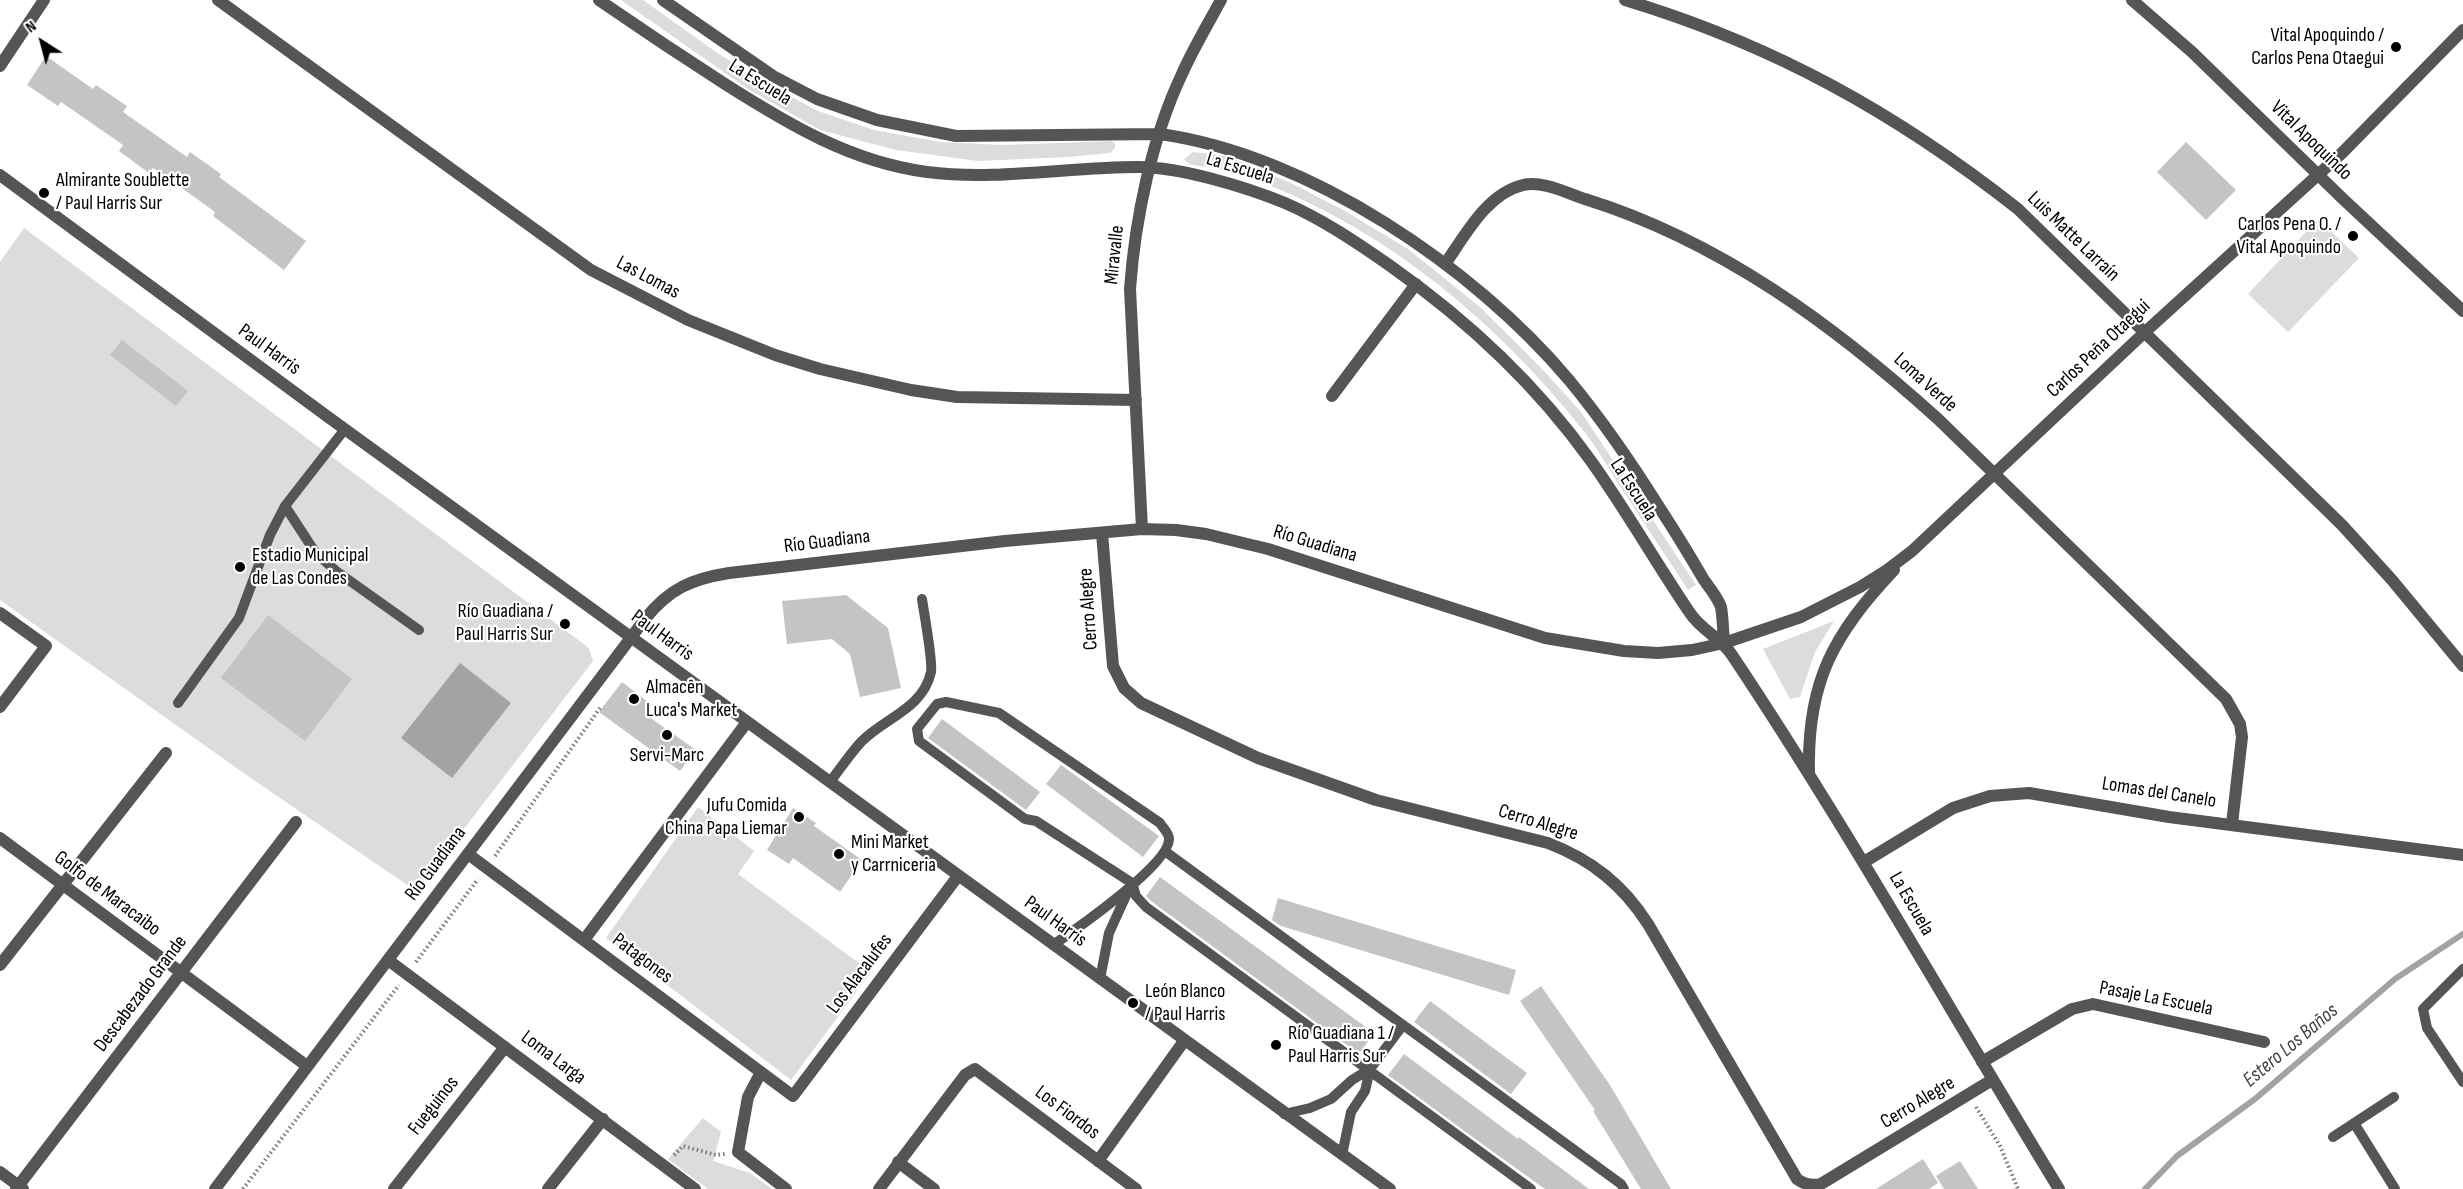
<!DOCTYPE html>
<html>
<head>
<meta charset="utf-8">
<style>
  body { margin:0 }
  #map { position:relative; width:2463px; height:1189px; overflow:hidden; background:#fff; font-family:"Sofia Sans Condensed",sans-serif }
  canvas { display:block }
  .north { position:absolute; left:12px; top:12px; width:60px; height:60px; -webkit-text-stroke:4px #fff; paint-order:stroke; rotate:324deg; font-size:16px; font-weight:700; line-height:24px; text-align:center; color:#000 }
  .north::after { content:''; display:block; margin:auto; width:21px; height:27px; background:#000; clip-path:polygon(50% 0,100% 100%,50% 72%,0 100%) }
</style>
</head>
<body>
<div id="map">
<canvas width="2463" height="1189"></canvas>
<div class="north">N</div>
</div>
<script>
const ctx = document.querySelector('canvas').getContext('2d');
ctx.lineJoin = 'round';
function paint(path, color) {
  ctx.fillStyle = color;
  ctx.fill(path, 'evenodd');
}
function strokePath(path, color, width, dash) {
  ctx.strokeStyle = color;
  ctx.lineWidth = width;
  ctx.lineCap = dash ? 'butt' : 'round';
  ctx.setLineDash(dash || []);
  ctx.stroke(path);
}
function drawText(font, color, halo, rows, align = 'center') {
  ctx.font = font + ' "Sofia Sans Condensed",sans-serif';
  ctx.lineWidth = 4.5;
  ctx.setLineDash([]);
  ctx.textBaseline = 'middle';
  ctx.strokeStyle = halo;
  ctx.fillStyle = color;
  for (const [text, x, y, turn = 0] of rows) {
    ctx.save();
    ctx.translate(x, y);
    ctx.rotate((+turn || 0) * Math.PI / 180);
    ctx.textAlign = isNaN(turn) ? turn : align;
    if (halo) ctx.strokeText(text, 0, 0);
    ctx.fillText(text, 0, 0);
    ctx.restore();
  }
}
paint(new Path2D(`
  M 621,0 L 643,0 L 716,52 L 762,81 L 818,111 L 874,130 L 940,142 L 1003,145 L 1112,141 L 1115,144 L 1115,148 L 1110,153 L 1068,157 L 978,161 L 896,150 L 820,130 L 748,89 Z
  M 1193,152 L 1227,156 L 1293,184 L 1345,211 L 1408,249 L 1480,307 L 1543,370 L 1581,412 L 1696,585 L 1688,590 C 1667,557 1645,525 1623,491 C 1611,473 1600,452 1586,434 C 1496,319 1374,218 1233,172 C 1219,168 1203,167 1189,164 L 1184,159 Z
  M 2318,219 L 2359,258 L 2288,332 L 2248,294 Z
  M 24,228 L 589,648 L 593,661 L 416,891 L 245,774 L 0,600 L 0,262 Z
  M 1834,621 L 1815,652 L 1800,697 L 1790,699 L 1763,649 Z
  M 698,807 L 754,851 L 738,874 L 871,972 L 791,1080 L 606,938 Z
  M 703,1118 L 721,1132 L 713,1161 L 750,1173 L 772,1189 L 708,1189 L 668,1159 Z`), '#dcdcdc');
paint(new Path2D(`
  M 460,663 L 511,703 L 452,778 L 401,738 Z`), '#a3a3a3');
strokePath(new Path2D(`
  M 2145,1189 L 2177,1156 L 2255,1099 L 2395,979 L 2463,934`), '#a3a3a3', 6);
paint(new Path2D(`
  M 46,56 L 93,89 L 96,85 L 127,106 L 123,112 L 187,157 L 190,152 L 221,174 L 219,177 L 306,241 L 284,270 L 213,216 L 215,212 L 186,191 L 153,168 L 149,173 L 119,151 L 123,145 L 61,102 L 58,106 L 27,85 Z
  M 2186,142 L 2236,190 L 2206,220 L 2157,172 Z
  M 122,340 L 188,391 L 176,406 L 110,355 Z
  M 846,595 L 888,628 L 901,688 L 860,697 L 850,654 L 832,639 L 787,644 L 782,601 Z
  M 268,615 L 352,679 L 305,741 L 221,678 Z
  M 622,682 L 652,705 L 645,714 L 696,750 L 680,771 L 599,712 Z
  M 942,719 L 1040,792 L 1026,810 L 928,738 Z
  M 1061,765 L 1159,836 L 1143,857 L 1046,784 Z
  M 793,808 L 816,823 L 814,826 L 862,860 L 840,892 L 793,858 L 789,864 L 767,850 Z
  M 1160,877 L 1374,1033 L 1359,1054 L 1151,901 L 1146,896 Z
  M 1278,898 L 1516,970 L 1509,995 L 1281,926 L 1272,920 Z
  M 1541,986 L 1610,1085 L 1671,1189 L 1641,1189 L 1593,1111 L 1595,1110 L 1520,1001 Z
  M 1430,1001 L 1527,1073 L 1511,1094 L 1414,1022 Z
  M 1404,1054 L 1518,1139 L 1519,1137 L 1589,1189 L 1545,1189 L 1485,1146 L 1388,1075 Z
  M 1923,1159 L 1938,1183 L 1929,1189 L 1876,1189 Z
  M 1960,1161 L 1978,1189 L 1944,1189 L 1936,1176 Z`), '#c4c4c4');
strokePath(new Path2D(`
  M 495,856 L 600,708
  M 416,962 L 478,879
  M 1976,1107 L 2000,1146 L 2018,1189
  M 674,1155 L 683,1146 L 716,1155 L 725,1154
  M 243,1189 L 399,985`), '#777', 4, [1.5, 3]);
strokePath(new Path2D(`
  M 285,506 L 315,552 L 336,571 L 419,630
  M 178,703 L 239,618 L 270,535 L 285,506 L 345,429
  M 830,782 C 840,769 850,754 861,742 C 884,718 923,709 931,672 C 933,661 924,613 922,599
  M 1166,852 L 1621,1184 L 1624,1189
  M 1053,945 C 1075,930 1170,864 1169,839 C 1169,833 1163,828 1160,823 L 999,713 L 946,702 L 937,704 L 917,729 L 919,741 L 1025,819 L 1036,821 L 1132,883 L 1136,896 L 1146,907 L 1531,1189
  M 2463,969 L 2423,1009 L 2427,1028 L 2463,1082
  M 1100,979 L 1109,933 L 1129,889
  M 1284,1114 L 1310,1108 L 1331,1099 L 1352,1080 L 1370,1069 L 1403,1025
  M 2354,1123 L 2395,1189
  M 2333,1137 L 2394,1097
  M 1342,1155 L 1351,1112 L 1365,1091 L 1370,1069`), '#555', 10);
strokePath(new Path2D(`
  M 218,0 L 591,270 L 688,320 L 775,355 L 820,369 L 911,390 L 957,397 L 1136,400
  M 599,0 C 641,29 683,57 725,84 C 788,124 851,162 927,172 C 997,181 1068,167 1139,167 C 1180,167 1246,187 1285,203 C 1322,219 1356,242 1389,265 C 1466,319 1536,384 1591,461 C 1626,510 1656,563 1690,613 C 1701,630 1721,638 1732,655 C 1848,829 1950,1011 2059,1189
  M 663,0 L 773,76 L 817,99 L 877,120 L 956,136 L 1160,134 C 1309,155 1474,267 1569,380 C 1603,421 1633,465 1661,510 C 1676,533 1690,556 1704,580 C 1710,588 1718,598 1721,607 C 1723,618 1723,631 1724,643
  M 1625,0 C 1774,45 1896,113 2018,209 L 2342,525 L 2392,580 L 2463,666
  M 0,66 L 44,0
  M 1445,264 C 1465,236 1486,194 1523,185 C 1541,180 1567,193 1585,199 C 1720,241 1834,325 1938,419 L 2226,699 L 2240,724 L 2242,737 L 2232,824
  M 1332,396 L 1416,284
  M 1142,529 L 1130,289 C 1135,219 1152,137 1182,74 C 1193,49 1208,24 1221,0
  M 1102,533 L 1113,666 L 1124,688 L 1141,703 L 1258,758 L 1376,800 L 1548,843 C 1592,860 1623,885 1648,924 L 1797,1179 C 1805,1185 1812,1186 1821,1184 L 1992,1080
  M 0,613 L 46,646 L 0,707
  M 0,838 L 307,1066
  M 468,854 L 793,1096 L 958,876
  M 1864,862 L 1953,808 L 1990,796 L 2029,793 L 2169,817 L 2463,855
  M 584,940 L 747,722
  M 388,960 L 695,1189
  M 0,965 L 166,753
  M 1982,1062 L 2072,1009 L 2093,1004 L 2264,1042
  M 761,1072 L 748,1097 L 738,1152 L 786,1189
  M 1098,1161 L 1184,1041
  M 898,1162 L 934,1189
  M 0,1172 L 23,1189
  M 16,1189 L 296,822
  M 394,1189 L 505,1047
  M 548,1189 L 603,1119
  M 879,1189 L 965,1075 L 975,1069 L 1136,1189`), '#555', 12);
strokePath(new Path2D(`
  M 2132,0 L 2192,52 L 2342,198 L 2463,311
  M 0,175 L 324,414 L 1390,1189
  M 1809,772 C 1807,682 1833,635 1894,570
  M 215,1189 L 645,619 C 669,589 691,579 729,573 L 1005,541 L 1142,529 L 1176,530 L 1206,534 L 1268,549 L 1545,638 L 1624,651 L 1658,653 L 1692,650 L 1724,643 L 1801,617 L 1860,587 L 1887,570 L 1912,551 L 2144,333 L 2342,153 L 2463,30`), '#555', 12);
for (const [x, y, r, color] of [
  [2396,47,6,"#000"],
  [44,193,6,"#000"],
  [2353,236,6,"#000"],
  [240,567,6,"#000"],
  [565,624,6,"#000"],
  [634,699,6,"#000"],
  [667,735,6,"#000"],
  [799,817,6,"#000"],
  [839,854,6,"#000"],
  [1133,1003,6,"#000"],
  [1276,1045,6,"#000"]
]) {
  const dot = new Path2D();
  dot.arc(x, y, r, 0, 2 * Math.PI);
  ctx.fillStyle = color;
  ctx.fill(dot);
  strokePath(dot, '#fff', 2);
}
drawText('20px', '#000', '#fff', [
  ["Vital Apoquindo /",2384,36,"right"],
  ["Carlos Pena Otaegui",2384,59,"right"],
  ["Almirante Soublette",56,181],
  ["/ Paul Harris Sur",56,204],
  ["Carlos Pena O. /",2341,225,"right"],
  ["Vital Apoquindo",2341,248,"right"],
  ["Estadio Municipal",252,556],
  ["de Las Condes",252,579],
  ["Río Guadiana /",553,612,"right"],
  ["Paul Harris Sur",553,635,"right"],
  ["Almacên",646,688],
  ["Luca's Market",646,711],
  ["Servi-Marc",667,756,"center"],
  ["Jufu Comida",787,806,"right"],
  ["China Papa Liemar",787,829,"right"],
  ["Mini Market",851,843],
  ["y Carrniceria",851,866],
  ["León Blanco",1145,992],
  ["/ Paul Harris",1145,1015],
  ["Río Guadiana 1 /",1288,1034],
  ["Paul Harris Sur",1288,1057]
], 'left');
drawText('20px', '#000', '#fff', [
  ["La Escuela",760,83,32],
  ["Vital Apoquindo",2311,141,44],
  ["La Escuela",1240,169,17],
  ["Luis Matte Larraín",2073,237,44],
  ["Miravalle",1115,255,-84],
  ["Las Lomas",648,278,28],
  ["Carlos Peña Otaegui",2099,349,-43],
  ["Paul Harris",269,350,36],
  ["Loma Verde",1925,383,42],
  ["La Escuela",1633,490,57],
  ["Río Guadiana",827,542,-7],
  ["Río Guadiana",1315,544,17],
  ["Cerro Alegre",1089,609,-94],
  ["Paul Harris",662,636,36],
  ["Lomas del Canelo",2159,793,9],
  ["Cerro Alegre",1538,823,17],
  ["Río Guadiana",436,864,-53],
  ["Golfo de Maracaibo",107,894,37],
  ["La Escuela",1911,904,60],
  ["Paul Harris",1055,922,36],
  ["Patagones",642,959,37],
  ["Los Alacalufes",860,974,-53],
  ["Descabezado Grande",141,994,-53],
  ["Pasaje La Escuela",2156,999,11],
  ["Loma Larga",553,1058,37],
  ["Cerro Alegre",1918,1103,-31],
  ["Fueguinos",434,1106,-52],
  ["Los Fiordos",1067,1113,37]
]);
drawText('italic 21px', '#444', '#fff', [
  ["Estero Los Baños",2291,1046,-40]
]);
</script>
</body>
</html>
